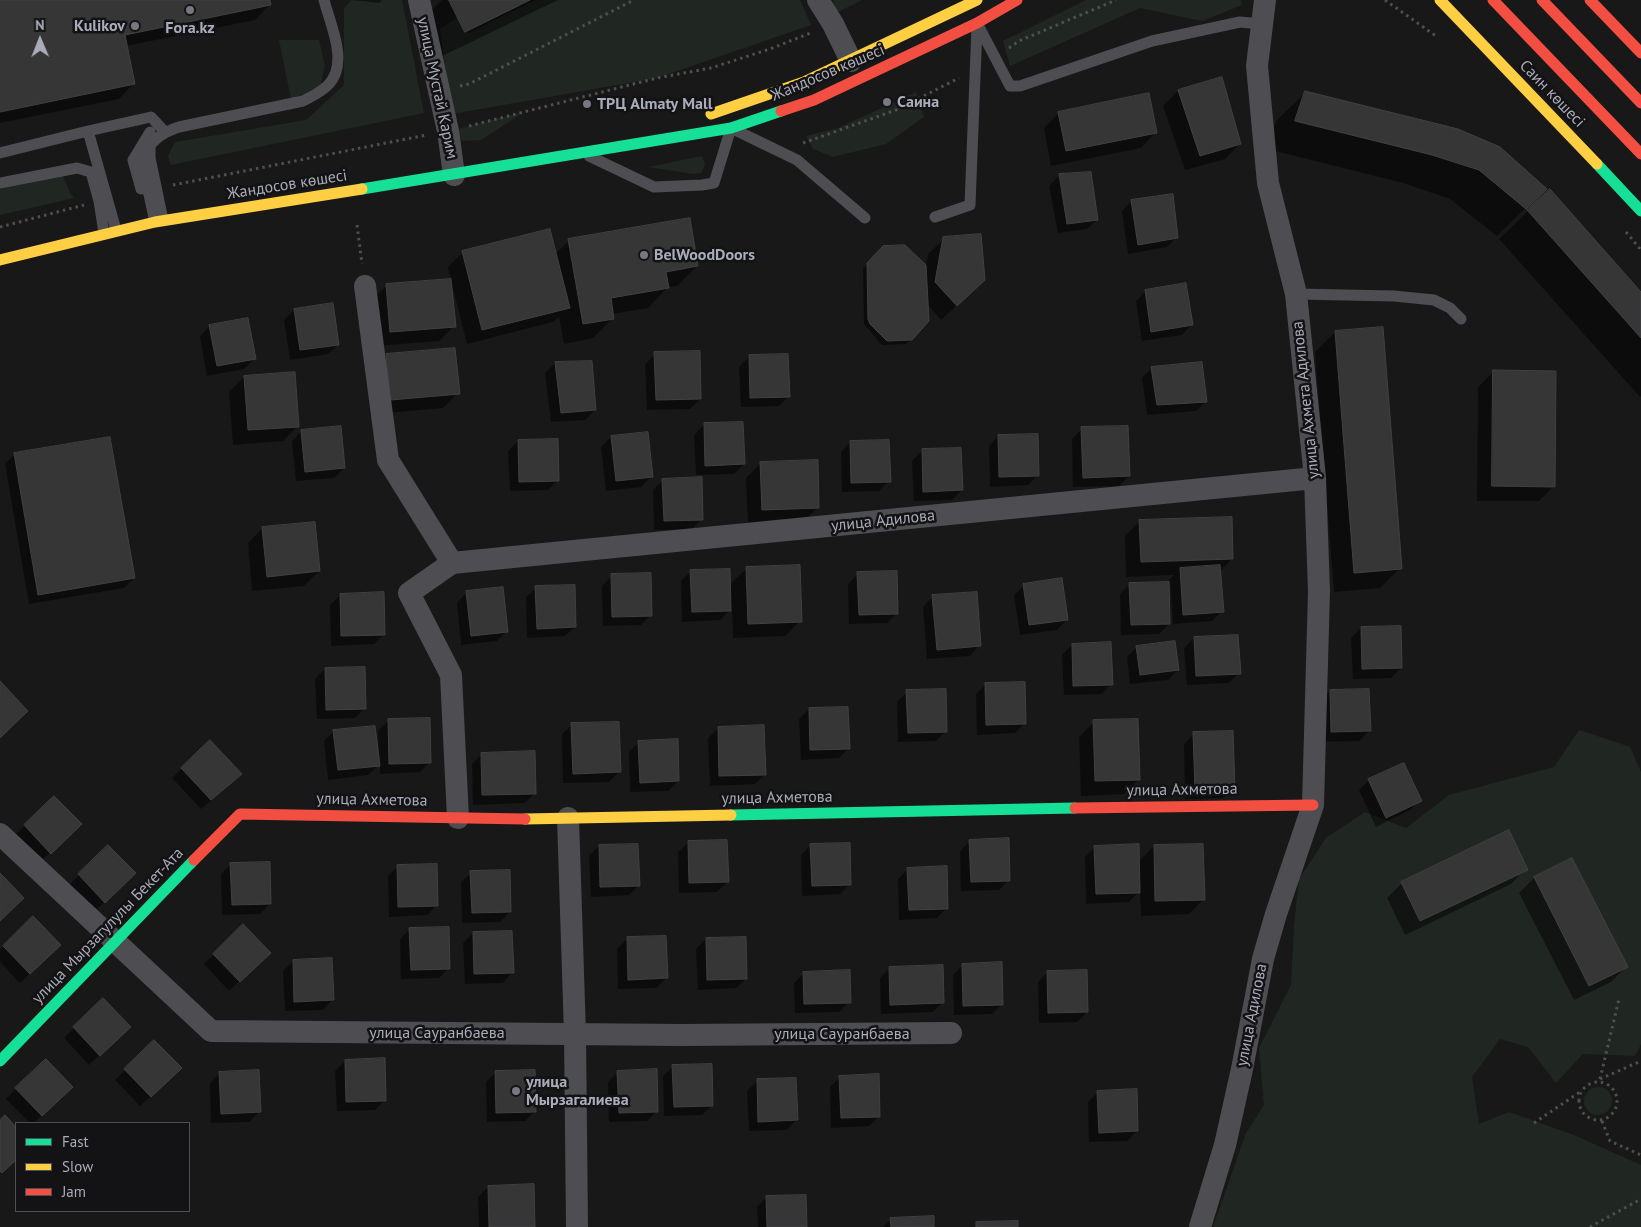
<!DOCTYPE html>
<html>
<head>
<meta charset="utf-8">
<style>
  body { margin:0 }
  #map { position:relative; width:1641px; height:1227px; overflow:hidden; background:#181818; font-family:"PT Sans",sans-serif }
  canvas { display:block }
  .legend { position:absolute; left:15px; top:1122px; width:175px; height:90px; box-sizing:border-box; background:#131214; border:1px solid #4f5056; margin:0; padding:6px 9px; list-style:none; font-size:15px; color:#aaacb9 }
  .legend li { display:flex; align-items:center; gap:10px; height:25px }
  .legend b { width:25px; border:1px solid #4f5056 }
  .north { position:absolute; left:15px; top:15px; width:50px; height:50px; -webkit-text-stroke:4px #131214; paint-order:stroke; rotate:359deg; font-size:14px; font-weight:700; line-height:20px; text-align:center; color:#aaacb9 }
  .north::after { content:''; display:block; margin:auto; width:18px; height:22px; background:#aaacb9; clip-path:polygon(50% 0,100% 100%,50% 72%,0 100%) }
</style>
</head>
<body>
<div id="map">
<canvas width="1641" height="1227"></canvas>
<ul class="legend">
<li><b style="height:6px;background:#16e098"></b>Fast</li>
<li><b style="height:6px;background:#ffcf43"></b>Slow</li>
<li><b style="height:6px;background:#f24e42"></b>Jam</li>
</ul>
<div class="north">N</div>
</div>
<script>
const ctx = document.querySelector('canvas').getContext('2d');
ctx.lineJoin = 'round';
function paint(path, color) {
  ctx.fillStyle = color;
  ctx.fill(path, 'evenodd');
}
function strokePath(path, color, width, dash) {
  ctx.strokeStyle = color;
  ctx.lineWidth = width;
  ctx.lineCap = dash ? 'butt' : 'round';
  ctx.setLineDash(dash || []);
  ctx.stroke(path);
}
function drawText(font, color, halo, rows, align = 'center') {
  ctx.font = font + ' "PT Sans",sans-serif';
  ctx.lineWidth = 5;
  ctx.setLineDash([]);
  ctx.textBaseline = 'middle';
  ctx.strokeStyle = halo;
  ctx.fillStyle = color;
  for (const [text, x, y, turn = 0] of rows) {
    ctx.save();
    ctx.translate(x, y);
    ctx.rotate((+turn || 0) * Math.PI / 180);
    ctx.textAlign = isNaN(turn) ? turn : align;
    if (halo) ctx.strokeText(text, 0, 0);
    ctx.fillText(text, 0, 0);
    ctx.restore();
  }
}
paint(new Path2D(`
  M 352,0 L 402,0 L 424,113 L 171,165 L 168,156 L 175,142 L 306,120 L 344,85 L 344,8 Z
  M 536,0 L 800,0 L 811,25 L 657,78 L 452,114 L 440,29 L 458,17 L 469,33 Z
  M 833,0 L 862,0 L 836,13 Z
  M 1086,0 L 1241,0 L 1242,5 L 1202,21 L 1140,8 L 1010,66 L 1003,41 Z
  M 279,40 L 319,40 L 325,66 L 320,87 L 291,99 Z
  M 916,92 L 924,117 L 886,144 L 833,157 L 813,149 L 806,136 L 838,128 Z
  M 524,112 L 481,140 L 462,141 L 454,130 Z
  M 702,156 L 705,165 L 701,173 L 693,174 L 648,167 Z
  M 63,176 L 70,193 L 74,198 L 0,215 L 0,189 Z
  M 1579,730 L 1630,747 L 1641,772 L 1641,1044 L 1635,1056 L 1583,1054 L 1556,1083 L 1528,1047 L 1500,1039 L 1472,1077 L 1479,1124 L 1509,1112 L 1574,1135 L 1641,1165 L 1641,1227 L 1213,1227 L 1246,1133 L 1264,1105 L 1259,1048 L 1291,985 L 1294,925 L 1299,879 L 1326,838 L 1365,812 L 1406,828 L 1449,795 L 1554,767 Z
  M1584 1101a14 14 0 1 1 28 0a14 14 0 1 1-28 0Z`), '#202722');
paint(new Path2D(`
  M 0,0 L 269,0 L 270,4 L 255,20 L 126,46 L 134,83 L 119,99 L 0,123 Z
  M 352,0 L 382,0 L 379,3 Z
  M 442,0 L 558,0 L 436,59 L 418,23 Z
  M 1178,91 L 1240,144 L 1225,159 L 1185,170 L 1163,106 Z
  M 1305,93 L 1545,189 L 1497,236 L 1450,199 L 1403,183 L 1267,149 L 1276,121 Z
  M 1059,113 L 1156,132 L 1141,148 L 1051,166 L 1044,128 Z
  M 1090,173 L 1097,220 L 1087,229 L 1058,233 L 1049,186 L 1059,176 Z
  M 1132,201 L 1177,237 L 1167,247 L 1128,254 L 1122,211 Z
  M 1528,211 L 1641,294 L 1641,396 L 1640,397 L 1499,239 Z
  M 944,239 L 968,295 L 941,320 L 927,304 L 911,339 L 906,344 L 882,345 L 864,324 L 863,269 L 883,248 L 904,246 L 926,266 L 928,254 Z
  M 569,241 L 697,266 L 677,286 L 668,287 L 648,308 L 612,314 L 613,318 L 593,338 L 564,344 L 559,317 L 553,322 L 467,344 L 452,285 L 451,286 L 454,326 L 439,341 L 376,346 L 372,300 L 387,285 L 451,280 L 448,267 L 463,252 L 555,254 Z
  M 1146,291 L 1191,325 L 1182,335 L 1142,341 L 1136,301 Z
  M 294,310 L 338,345 L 328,354 L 290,360 L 284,320 Z
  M 210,326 L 254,359 L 244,369 L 207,376 L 200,336 Z
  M 1335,332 L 1400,568 L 1380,588 L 1334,592 L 1315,352 Z
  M 655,354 L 700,399 L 690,409 L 647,410 L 645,364 Z
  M 387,356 L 458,393 L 443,408 L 375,414 L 371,371 Z
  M 749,357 L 789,396 L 779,406 L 741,407 L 739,367 Z
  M 555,363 L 595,410 L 585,420 L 551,422 L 545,373 Z
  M 1152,368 L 1206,401 L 1196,411 L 1147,415 L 1142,378 Z
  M 1494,371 L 1554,486 L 1539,501 L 1477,501 L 1478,387 Z
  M 244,377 L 298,426 L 283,441 L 233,445 L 229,392 Z
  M 704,425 L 744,464 L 734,474 L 696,475 L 694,435 Z
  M 1082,429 L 1129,476 L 1119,486 L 1073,487 L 1072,439 Z
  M 302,431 L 344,468 L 334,478 L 296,481 L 292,441 Z
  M 998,436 L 1038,475 L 1028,485 L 990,487 L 989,446 Z
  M 611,437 L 651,477 L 641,487 L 606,491 L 601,447 Z
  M 518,441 L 558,480 L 548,490 L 510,491 L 508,451 Z
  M 850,442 L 889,481 L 879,491 L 842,492 L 841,452 Z
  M 922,451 L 962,490 L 952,500 L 914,501 L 912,461 Z
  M 15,454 L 134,578 L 124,588 L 29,604 L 5,464 Z
  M 761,463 L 818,507 L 803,522 L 748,524 L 746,478 Z
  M 663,480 L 702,519 L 692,529 L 654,530 L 653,490 Z
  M 1140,521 L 1232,559 L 1220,571 L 1222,611 L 1212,621 L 1173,624 L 1170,579 L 1174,575 L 1126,577 L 1125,536 Z
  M 263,528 L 319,571 L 304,586 L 252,591 L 248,543 Z
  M 747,568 L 800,621 L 785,636 L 733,638 L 732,608 L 720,620 L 682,622 L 681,581 L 691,571 L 729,585 Z
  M 858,574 L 897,613 L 887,623 L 849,624 L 848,584 Z
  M 612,576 L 651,615 L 641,625 L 603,626 L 602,586 Z
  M 1130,584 L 1169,624 L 1159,634 L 1121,635 L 1120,594 Z
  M 1024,585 L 1067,620 L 1057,630 L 1020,635 L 1014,595 Z
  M 536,588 L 575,627 L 565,636 L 527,638 L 526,597 Z
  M 466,593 L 507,631 L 497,641 L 461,645 L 457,603 Z
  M 340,595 L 384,634 L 374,644 L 331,646 L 330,605 Z
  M 933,597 L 979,646 L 970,656 L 927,659 L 923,607 Z
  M 1361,628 L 1401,668 L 1391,678 L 1353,679 L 1351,638 Z
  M 1194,638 L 1239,673 L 1229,683 L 1187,685 L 1184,648 Z
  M 1072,645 L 1111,684 L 1102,694 L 1064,695 L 1062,655 Z
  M 1137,647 L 1178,670 L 1168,680 L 1130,684 L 1127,657 Z
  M 325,669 L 365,708 L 355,718 L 317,719 L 315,679 Z
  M 986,684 L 1025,723 L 1015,733 L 977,735 L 976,694 Z
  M 1330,691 L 1369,731 L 1359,741 L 1321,742 L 1320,701 Z
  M 907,692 L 946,731 L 936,741 L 898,742 L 897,702 Z
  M 809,709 L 849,748 L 839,758 L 801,760 L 799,719 Z
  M 388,721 L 430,762 L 420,772 L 380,774 L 380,764 L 368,775 L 328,780 L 324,741 L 334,731 L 379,754 L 378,731 Z
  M 1094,722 L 1139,779 L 1124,794 L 1081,796 L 1079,737 Z
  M 572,725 L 619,772 L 609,782 L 563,783 L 562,734 Z
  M 718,728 L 765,774 L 755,784 L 710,786 L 708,738 Z
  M 1194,734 L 1233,788 L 1223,798 L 1185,799 L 1184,744 Z
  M 210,742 L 231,783 L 201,809 L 172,778 Z
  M 639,742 L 678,781 L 668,791 L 630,792 L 629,752 Z
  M 482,754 L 535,793 L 525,803 L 473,805 L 472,764 Z
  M 1369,780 L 1420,800 L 1410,810 L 1376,827 L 1359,790 Z
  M 54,797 L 80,824 L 40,862 L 15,835 Z
  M 970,841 L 1009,880 L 999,890 L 961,891 L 960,851 Z
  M 688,843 L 727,882 L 717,892 L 679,893 L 678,852 Z
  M 811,845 L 850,884 L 840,894 L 802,896 L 801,855 Z
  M 599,846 L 639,885 L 629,895 L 591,897 L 589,856 Z
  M 1154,846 L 1204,899 L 1189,914 L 1141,916 L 1140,891 L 1129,902 L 1086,904 L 1085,857 L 1095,847 L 1138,862 Z
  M 108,847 L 134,873 L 94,912 L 69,885 Z
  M 1572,859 L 1626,967 L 1611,982 L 1574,1000 L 1519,893 L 1534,878 Z
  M 231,864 L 270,904 L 260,914 L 222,915 L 221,874 Z
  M 398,866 L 437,905 L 427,915 L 389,917 L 388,876 Z
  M 908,869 L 947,908 L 937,918 L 899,920 L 898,879 Z
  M 1526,869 L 1511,884 L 1405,935 L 1387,898 L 1402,883 Z
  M 471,873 L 510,912 L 500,922 L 462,923 L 461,882 Z
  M 33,918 L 59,945 L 20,983 L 0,962 L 0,950 Z
  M 243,926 L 269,953 L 229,991 L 204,964 Z
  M 410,929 L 449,968 L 439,978 L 401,979 L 400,939 Z
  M 473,933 L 512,973 L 503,983 L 465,984 L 463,943 Z
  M 627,939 L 666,978 L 656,988 L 618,989 L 617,949 Z
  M 706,939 L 746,979 L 736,988 L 698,990 L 696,949 Z
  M 293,961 L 332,1000 L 323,1010 L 285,1011 L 283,971 Z
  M 963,965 L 1002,1004 L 992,1014 L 954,1015 L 953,975 Z
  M 890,968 L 943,1002 L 933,1012 L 881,1014 L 880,978 Z
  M 1048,972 L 1087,1012 L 1077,1022 L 1039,1023 L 1038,982 Z
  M 804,973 L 849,1002 L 839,1012 L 795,1013 L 794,983 Z
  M 103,1000 L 129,1027 L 89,1065 L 64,1038 Z
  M 154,1042 L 170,1078 L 140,1106 L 115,1080 Z
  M 345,1061 L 385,1100 L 375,1110 L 337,1111 L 335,1071 Z
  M 673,1066 L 712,1105 L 702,1115 L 664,1116 L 663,1076 Z
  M 496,1072 L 535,1111 L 525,1121 L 487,1122 L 486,1082 Z
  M 618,1072 L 657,1111 L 647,1121 L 609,1122 L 608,1082 Z
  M 220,1073 L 259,1112 L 249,1122 L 211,1123 L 210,1083 Z
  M 840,1077 L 879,1116 L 869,1126 L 831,1128 L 830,1087 Z
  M 757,1081 L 796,1120 L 787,1130 L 749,1131 L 747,1091 Z
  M 16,1089 L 61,1097 L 34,1123 L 30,1123 L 6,1099 Z
  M 1098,1092 L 1137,1131 L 1127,1141 L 1089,1142 L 1088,1102 Z
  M 488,1187 L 534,1227 L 479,1227 L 478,1197 Z
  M 767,1197 L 806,1227 L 758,1227 L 757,1207 Z
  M 891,1219 L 933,1227 L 883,1227 Z`), '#0007');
const building = new Path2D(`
  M 0,0 L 270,0 L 271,5 L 125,35 L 135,84 L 0,112 Z
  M 449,0 L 530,0 L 465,32 Z
  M 1222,77 L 1241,144 L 1200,156 L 1178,90 Z
  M 1305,91 L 1458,129 L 1500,147 L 1547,189 L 1526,209 L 1479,170 L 1432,155 L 1295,121 Z
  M 1149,93 L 1157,133 L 1066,151 L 1058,112 Z
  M 1091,172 L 1098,220 L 1067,224 L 1059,174 Z
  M 1550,189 L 1641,292 L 1641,338 L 1527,210 Z
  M 1173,194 L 1178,238 L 1138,245 L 1131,200 Z
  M 690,218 L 698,266 L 666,272 L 669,288 L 611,298 L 614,319 L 583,324 L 568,239 Z
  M 550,229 L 570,308 L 482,330 L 462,251 Z
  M 981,234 L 985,280 L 957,306 L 935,282 L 943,237 Z
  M 905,245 L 926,265 L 929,321 L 912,340 L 887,341 L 870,324 L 868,319 L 867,263 L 883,246 Z
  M 451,279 L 456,327 L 390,332 L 386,284 Z
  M 1186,283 L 1193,325 L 1151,332 L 1145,290 Z
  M 333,303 L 339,345 L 300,350 L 294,309 Z
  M 248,318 L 256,359 L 217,366 L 209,325 Z
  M 1383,327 L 1402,569 L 1354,573 L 1335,331 Z
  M 455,348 L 460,394 L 390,400 L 386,354 Z
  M 700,351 L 701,399 L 656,400 L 654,352 Z
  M 788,354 L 790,397 L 750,398 L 749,355 Z
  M 592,361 L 596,410 L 561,413 L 555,362 Z
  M 1202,362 L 1207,402 L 1157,405 L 1151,367 Z
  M 1493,370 L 1556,371 L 1555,487 L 1492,486 Z
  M 295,372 L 299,427 L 248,430 L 244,376 Z
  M 743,422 L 745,464 L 705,466 L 704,423 Z
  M 341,426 L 345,468 L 305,472 L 301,430 Z
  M 1128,426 L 1130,476 L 1083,478 L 1081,427 Z
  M 648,432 L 653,477 L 616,481 L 611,436 Z
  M 1038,434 L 1039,476 L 999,477 L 998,435 Z
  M 110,437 L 135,578 L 38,595 L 14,453 Z
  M 558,439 L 559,481 L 519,482 L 518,440 Z
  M 889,440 L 891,482 L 851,483 L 850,441 Z
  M 961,448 L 963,490 L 923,492 L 922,449 Z
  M 818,460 L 819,508 L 762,510 L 760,462 Z
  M 702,477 L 703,520 L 664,521 L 662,479 Z
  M 1232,517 L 1233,559 L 1141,562 L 1139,520 Z
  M 315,522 L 320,571 L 267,577 L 262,527 Z
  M 800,565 L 802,622 L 748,624 L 746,567 Z
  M 1220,565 L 1224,612 L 1183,615 L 1180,568 Z
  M 730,569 L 731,611 L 692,612 L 690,570 Z
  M 897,571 L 898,614 L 859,615 L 857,572 Z
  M 651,573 L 652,616 L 612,617 L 611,574 Z
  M 1062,578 L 1068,620 L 1029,625 L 1023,584 Z
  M 1169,582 L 1170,624 L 1131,625 L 1129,583 Z
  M 575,585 L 576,627 L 537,629 L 535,586 Z
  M 503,587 L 508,632 L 471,636 L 466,591 Z
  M 384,592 L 385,635 L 341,636 L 340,594 Z
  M 977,592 L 981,646 L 937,650 L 932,595 Z
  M 1401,626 L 1402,668 L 1362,669 L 1361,627 Z
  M 1238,635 L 1241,674 L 1196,676 L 1194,637 Z
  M 1175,641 L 1179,670 L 1140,675 L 1136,646 Z
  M 1111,642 L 1113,685 L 1073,686 L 1072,644 Z
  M 365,667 L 366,709 L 326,710 L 325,668 Z
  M 0,681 L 28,711 L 0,738 Z
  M 1025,682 L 1026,724 L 986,725 L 985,683 Z
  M 946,689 L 947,732 L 908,733 L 906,690 Z
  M 1369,689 L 1371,731 L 1331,732 L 1330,690 Z
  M 848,707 L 850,749 L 810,750 L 809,708 Z
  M 430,718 L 431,763 L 389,764 L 388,719 Z
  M 1138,719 L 1140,780 L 1095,781 L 1093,720 Z
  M 619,722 L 621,772 L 573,774 L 571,723 Z
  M 764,725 L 766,775 L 719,776 L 718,727 Z
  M 375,726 L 380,766 L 338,770 L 333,730 Z
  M 1233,731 L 1235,789 L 1195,790 L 1193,732 Z
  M 678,739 L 679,781 L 640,783 L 638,741 Z
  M 210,740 L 242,774 L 211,800 L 181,768 Z
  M 535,751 L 536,794 L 482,795 L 481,753 Z
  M 1404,763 L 1422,801 L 1386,818 L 1368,779 Z
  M 54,796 L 82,824 L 51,854 L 24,825 Z
  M 1509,830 L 1528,870 L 1420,921 L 1401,882 Z
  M 1009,838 L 1010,881 L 971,882 L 969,840 Z
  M 727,840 L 729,882 L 689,883 L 688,841 Z
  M 850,843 L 851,885 L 812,886 L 810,844 Z
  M 638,844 L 640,886 L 600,887 L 599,845 Z
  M 1139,844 L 1140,893 L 1096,894 L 1094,846 Z
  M 1203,844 L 1205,900 L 1155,901 L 1154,845 Z
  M 108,845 L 136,873 L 105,903 L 78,874 Z
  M 1572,858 L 1628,967 L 1589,986 L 1534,877 Z
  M 270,862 L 271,904 L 232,905 L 230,863 Z
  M 437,864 L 438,906 L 398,907 L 397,865 Z
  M 947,866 L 948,909 L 909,910 L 907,868 Z
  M 510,870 L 511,912 L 472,913 L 470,871 Z
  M 0,873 L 24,898 L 0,921 Z
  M 33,916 L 61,945 L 30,974 L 3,946 Z
  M 243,924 L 271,953 L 240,982 L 213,954 Z
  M 449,927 L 450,969 L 411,970 L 409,928 Z
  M 512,931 L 514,973 L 474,974 L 473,932 Z
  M 666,936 L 668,978 L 628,980 L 627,937 Z
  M 746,937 L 747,979 L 707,980 L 706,938 Z
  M 332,958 L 334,1000 L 294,1002 L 293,960 Z
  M 1002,962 L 1003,1005 L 963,1006 L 962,964 Z
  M 943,965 L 944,1003 L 890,1005 L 889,967 Z
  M 850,970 L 851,1003 L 804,1004 L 803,972 Z
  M 1087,970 L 1088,1012 L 1048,1013 L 1047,971 Z
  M 103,998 L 131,1027 L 100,1056 L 73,1027 Z
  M 154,1040 L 182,1068 L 151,1097 L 124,1069 Z
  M 385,1058 L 386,1101 L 346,1102 L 345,1060 Z
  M 46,1059 L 73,1087 L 42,1116 L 15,1088 Z
  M 712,1064 L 713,1106 L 674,1107 L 672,1065 Z
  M 657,1069 L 658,1112 L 619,1113 L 617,1071 Z
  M 259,1070 L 261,1112 L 221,1114 L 219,1072 Z
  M 535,1070 L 536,1112 L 496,1113 L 495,1071 Z
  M 879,1074 L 880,1117 L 841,1118 L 839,1076 Z
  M 796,1078 L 798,1120 L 758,1122 L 757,1079 Z
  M 1137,1089 L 1138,1131 L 1099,1133 L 1097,1091 Z
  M 5,1115 L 16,1127 L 16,1160 L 2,1173 L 0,1171 L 0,1120 Z
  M 534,1184 L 535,1227 L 489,1227 L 488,1186 Z
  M 806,1195 L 807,1227 L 767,1227 L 766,1196 Z
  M 934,1216 L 934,1227 L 891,1227 L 890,1218 Z
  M 1018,1221 L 1018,1227 L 976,1227 L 976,1222 Z`);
paint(building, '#363637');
strokePath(building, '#414144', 1);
strokePath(new Path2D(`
  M 1385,0 L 1436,36
  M 1009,48 L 1019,41 L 1116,0
  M 460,86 L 469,84 L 634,0
  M 469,126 L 657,78 L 711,68 L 770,49 L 813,32
  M 803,143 L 896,110 L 959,78
  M 173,185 L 427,135
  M 357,225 L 362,264
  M 0,227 L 84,205
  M 1626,232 L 1641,250
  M 1600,1079 L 1619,999
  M 1600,1079 L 1641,1061
  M1579 1101a19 19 0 1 1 38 0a19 19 0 1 1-38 0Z
  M 1602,1121 L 1610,1141 L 1641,1155
  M 1534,1123 L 1580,1092
  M 1590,1227 L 1641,1199`), '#4f4f53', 3, [2.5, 4]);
strokePath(new Path2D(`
  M 977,23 L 1010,86 L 1020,86 L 1152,41 L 1240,22 L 1261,24
  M 88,131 L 151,117 L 165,132
  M 150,145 L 150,158 L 163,220
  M 0,153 L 88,131 L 116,230
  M 589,156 L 654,187 L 702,185 L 714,183 L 731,128 L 797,160 L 865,218
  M 0,183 L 77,168 L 91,172 L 99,201 L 104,233
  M 141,189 L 133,160 L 150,132
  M 935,217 L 970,205 L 977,26
  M 155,222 L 141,158 C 152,141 160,133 179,127 L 303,101 C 312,96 322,92 329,84 C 349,62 330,24 324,0
  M 1296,294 L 1394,296 L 1434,300 L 1450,308 L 1461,319`), '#4e4e52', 11);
strokePath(new Path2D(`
  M 419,0 L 448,131 L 454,175
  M 818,0 L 833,24 L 851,61
  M 365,286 L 388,460 L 452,563
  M 458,818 L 451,675 L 409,593 L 452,563 L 1315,478
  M 568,818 L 575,1034 L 577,1227
  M 0,834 L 211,1031 L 682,1035 L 951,1033
  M 1200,1227 L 1225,1145 L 1242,1069 L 1263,959 L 1276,914 L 1313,805 L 1319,591 L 1315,478 L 1296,294 L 1268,183 L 1257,66 L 1265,0`), '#4e4e52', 22);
strokePath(new Path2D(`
  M 1597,164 L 1641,211
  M 362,189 L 731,128 L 781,111
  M 731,815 L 1075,808
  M 0,1061 L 194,860`), '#16e098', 11);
strokePath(new Path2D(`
  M 1440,0 L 1597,164
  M 711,114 L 804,82 L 977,0
  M 0,260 L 155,222 L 362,189
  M 525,819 L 731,815`), '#ffcf43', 11);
strokePath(new Path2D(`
  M 1493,0 L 1641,154
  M 1542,0 L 1641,103
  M 1590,0 L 1641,53
  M 781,111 L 814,100 L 977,23 L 1017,0
  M 1075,808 L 1313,805
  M 194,860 L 240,814 L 525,819`), '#f24e42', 11);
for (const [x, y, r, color] of [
  [190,10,5,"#777881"],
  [135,26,5,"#777881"],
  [887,102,5,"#777881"],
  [587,104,5,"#777881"],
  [644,255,5,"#777881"],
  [516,1091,5,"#777881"]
]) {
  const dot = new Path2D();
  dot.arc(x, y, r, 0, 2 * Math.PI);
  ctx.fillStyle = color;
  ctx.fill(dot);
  strokePath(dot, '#131214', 2);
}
drawText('bold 16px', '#aaacb9', '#131214', [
  ["Kulikov",125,26,"right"],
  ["Fora.kz",190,28,"center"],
  ["Саина",897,102],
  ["ТРЦ Almaty Mall",597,104],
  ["BelWoodDoors",654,255],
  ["улица",526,1082],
  ["Мырзагалиева",526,1100]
], 'left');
drawText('16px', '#aaacb9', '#131214', [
  ["Жандосов көшесі",828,73,-23],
  ["улица Мустай Карим",437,88,78],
  ["Саин көшесі",1552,94,46],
  ["Жандосов көшесі",287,185,-9],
  ["улица Ахмета Адилова",1306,400,-96],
  ["улица Адилова",883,521,-6],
  ["улица Ахметова",1182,790,-1],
  ["улица Ахметова",777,798,-1],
  ["улица Ахметова",372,800,1],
  ["улица Мырзагулулы Бекет-Ата",108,926,-46],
  ["улица Адилова",1252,1015,-79],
  ["улица Сауранбаева",437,1033],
  ["улица Сауранбаева",842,1034]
]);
</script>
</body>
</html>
